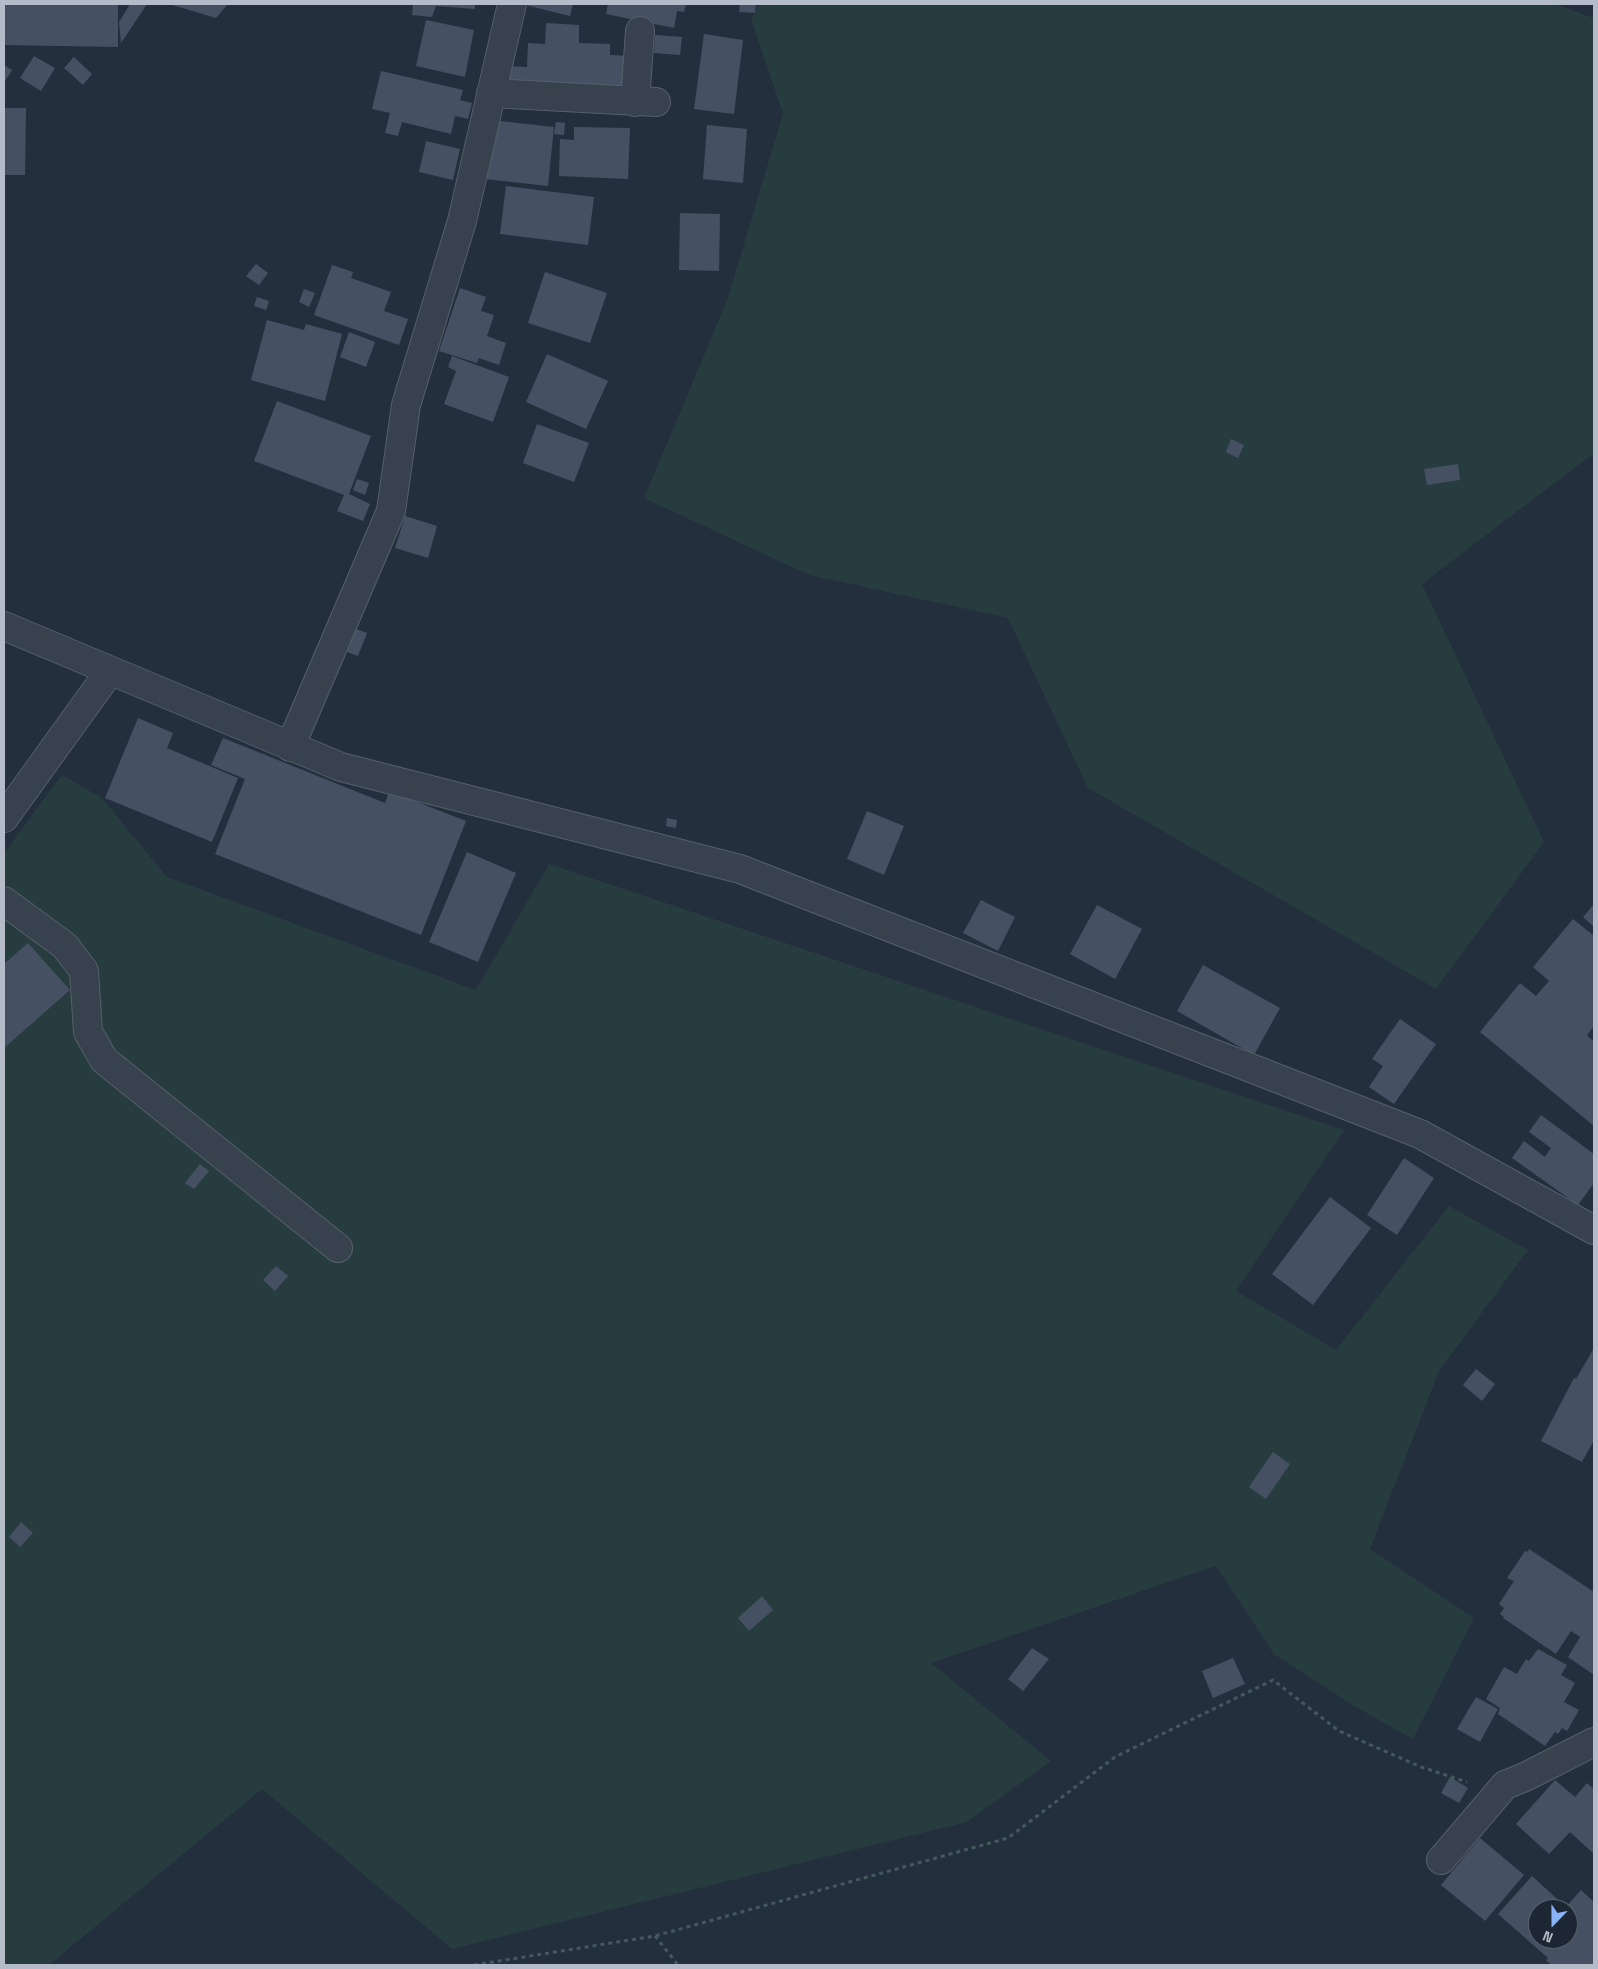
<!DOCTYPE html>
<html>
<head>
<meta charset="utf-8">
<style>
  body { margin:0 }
  #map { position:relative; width:1598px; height:1969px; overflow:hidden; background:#242f3e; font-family:"Space Grotesk",sans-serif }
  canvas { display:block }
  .frame { position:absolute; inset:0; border:5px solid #b4bcc9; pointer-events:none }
  .north { position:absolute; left:1528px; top:1899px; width:50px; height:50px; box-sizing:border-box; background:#1d2633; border:1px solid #59626f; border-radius:50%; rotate:202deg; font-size:14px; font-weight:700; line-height:20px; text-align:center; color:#b4bcc9 }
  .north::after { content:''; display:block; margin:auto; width:18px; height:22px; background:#8ab4f8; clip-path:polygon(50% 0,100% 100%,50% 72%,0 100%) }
</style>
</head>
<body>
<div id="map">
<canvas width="1598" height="1969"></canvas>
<div class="frame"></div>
<div class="north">N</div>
</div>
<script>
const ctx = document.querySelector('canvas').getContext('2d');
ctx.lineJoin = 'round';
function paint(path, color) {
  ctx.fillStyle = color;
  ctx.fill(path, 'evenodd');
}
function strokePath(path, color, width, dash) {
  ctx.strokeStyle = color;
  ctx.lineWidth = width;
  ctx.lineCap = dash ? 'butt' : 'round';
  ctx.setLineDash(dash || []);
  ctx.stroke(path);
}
paint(new Path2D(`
  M 760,4 L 1554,4 L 1594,18 L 1594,453 L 1422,584 L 1544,842 L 1436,989 L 1088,788 L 1008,618 L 809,575 L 644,498 L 728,298 L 783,113 L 751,19 Z
  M 62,775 L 102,798 L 167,877 L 476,990 L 549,864 L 1344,1130 L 1236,1291 L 1336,1350 L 1449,1206 L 1528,1250 L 1439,1371 L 1370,1549 L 1474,1618 L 1413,1739 L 1354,1706 L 1274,1654 L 1216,1566 L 931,1663 L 1051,1761 L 967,1822 L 452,1949 L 262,1789 L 49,1965 L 4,1965 L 4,853 Z`), '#263c3f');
paint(new Path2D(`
  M 4,4 L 118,4 L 118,47 L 4,45 Z
  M 130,4 L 147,4 L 121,43 L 119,22 Z
  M 169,4 L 228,4 L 216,18 Z
  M 413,4 L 475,4 L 475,9 L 436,6 L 432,17 L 412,15 Z
  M 521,4 L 573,4 L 570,16 Z
  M 608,4 L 686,4 L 684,12 L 677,11 L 674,28 L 606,14 Z
  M 740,4 L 756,4 L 755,13 L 739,12 Z
  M 426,20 L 474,30 L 465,77 L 416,66 Z
  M 546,23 L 579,25 L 579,43 L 610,44 L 610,55 L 628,56 L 625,95 L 502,89 L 503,66 L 527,67 L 528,43 L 545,44 Z
  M 704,34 L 743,40 L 734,114 L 694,109 Z
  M 655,35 L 682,37 L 680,55 L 654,53 Z
  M 34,56 L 55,68 L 41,91 L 20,78 Z
  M 74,57 L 92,74 L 83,85 L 64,68 Z
  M 4,65 L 12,70 L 4,83 Z
  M 381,71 L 463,90 L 460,100 L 472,103 L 468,119 L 455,116 L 451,134 L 402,122 L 398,136 L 385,133 L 390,113 L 372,109 Z
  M 4,108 L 26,108 L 25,175 L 4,175 Z
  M 491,120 L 554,127 L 548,186 L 485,179 Z
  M 556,122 L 565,123 L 564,135 L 554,134 Z
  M 707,125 L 747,129 L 743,183 L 703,179 Z
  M 574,127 L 630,128 L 628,179 L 559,176 L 560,139 L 574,140 Z
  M 426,141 L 460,149 L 453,180 L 419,172 Z
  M 506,186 L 594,197 L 588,245 L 500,234 Z
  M 680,213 L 720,214 L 719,271 L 679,270 Z
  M 256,264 L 268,273 L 259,285 L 246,276 Z
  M 332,265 L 353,272 L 351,278 L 391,292 L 384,311 L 408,319 L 399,345 L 314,315 Z
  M 545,272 L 607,293 L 590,343 L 528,323 Z
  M 460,288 L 486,297 L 481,311 L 494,315 L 487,336 L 506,343 L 499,365 L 479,358 L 477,363 L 439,351 Z
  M 304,289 L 315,293 L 309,307 L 299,302 Z
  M 257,297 L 269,301 L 266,310 L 254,306 Z
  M 267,320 L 304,330 L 306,324 L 342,334 L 325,401 L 251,380 Z
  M 349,332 L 375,342 L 366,367 L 340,357 Z
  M 547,354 L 608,381 L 586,429 L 526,402 Z
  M 452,356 L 509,377 L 493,422 L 444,404 L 456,371 L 448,367 Z
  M 277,401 L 371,436 L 349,494 L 370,504 L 363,521 L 337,511 L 344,495 L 254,461 Z
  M 537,424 L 589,443 L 574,482 L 523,463 Z
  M 1231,439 L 1244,445 L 1238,458 L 1226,452 Z
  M 1458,464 L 1460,480 L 1427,485 L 1424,469 Z
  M 357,479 L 369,483 L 365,495 L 353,490 Z
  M 405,516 L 437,526 L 428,558 L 395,548 Z
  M 356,629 L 367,633 L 358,656 L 347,652 Z
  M 138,718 L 173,733 L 167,748 L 238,778 L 212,842 L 105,798 Z
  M 223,738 L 385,803 L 389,791 L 466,821 L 421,935 L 215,854 L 245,779 L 211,765 Z
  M 867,811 L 904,826 L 884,875 L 847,859 Z
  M 667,818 L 677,820 L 676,828 L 666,826 Z
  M 467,852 L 516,873 L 478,962 L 429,942 Z
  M 981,900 L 1015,917 L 998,951 L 963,933 Z
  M 1594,904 L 1594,927 L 1583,917 Z
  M 1097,905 L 1142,929 L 1115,979 L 1070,954 Z
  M 1573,919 L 1594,936 L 1594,1026 L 1587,1035 L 1594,1042 L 1594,1126 L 1480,1032 L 1520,983 L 1536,996 L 1549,981 L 1533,967 Z
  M 28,943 L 70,990 L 4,1048 L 4,964 Z
  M 1203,965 L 1280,1008 L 1254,1055 L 1177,1011 Z
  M 1400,1019 L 1436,1044 L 1394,1104 L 1369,1087 L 1383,1066 L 1372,1059 Z
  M 1541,1115 L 1594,1154 L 1594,1183 L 1578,1205 L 1512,1158 L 1524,1141 L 1545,1157 L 1551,1148 L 1529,1132 Z
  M 1404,1158 L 1434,1178 L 1397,1235 L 1367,1215 Z
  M 200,1164 L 209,1171 L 194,1189 L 185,1183 Z
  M 1330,1197 L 1371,1228 L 1313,1305 L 1272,1274 Z
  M 276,1266 L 288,1276 L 275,1291 L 263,1280 Z
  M 1594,1348 L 1594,1440 L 1582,1462 L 1541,1441 L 1574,1378 L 1576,1379 Z
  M 1476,1369 L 1495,1384 L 1482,1401 L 1463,1385 Z
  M 1273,1452 L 1290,1464 L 1266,1499 L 1249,1487 Z
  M 21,1522 L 33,1533 L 20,1547 L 9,1537 Z
  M 1529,1549 L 1594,1592 L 1594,1675 L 1568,1657 L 1580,1637 L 1571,1631 L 1556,1654 L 1503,1618 L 1504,1617 L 1500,1614 L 1504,1608 L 1499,1604 L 1514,1581 L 1507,1578 L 1525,1551 L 1528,1552 Z
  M 762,1596 L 773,1610 L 749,1631 L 738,1618 Z
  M 1032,1648 L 1049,1659 L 1023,1691 L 1008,1679 Z
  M 1538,1649 L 1567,1665 L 1561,1675 L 1575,1683 L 1564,1702 L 1579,1710 L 1567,1731 L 1562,1728 L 1558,1734 L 1555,1732 L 1545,1746 L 1498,1714 L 1500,1708 L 1486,1699 L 1504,1667 L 1517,1674 L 1526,1659 L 1529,1661 Z
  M 1233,1658 L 1245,1684 L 1213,1698 L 1202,1671 Z
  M 1476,1697 L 1498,1709 L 1480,1742 L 1457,1729 Z
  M 1450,1777 L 1468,1788 L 1459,1803 L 1441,1793 Z
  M 1555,1780 L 1575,1797 L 1587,1783 L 1594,1789 L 1594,1854 L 1570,1832 L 1549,1854 L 1516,1824 Z
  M 1480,1838 L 1524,1875 L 1485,1921 L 1441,1885 Z
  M 1532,1876 L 1566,1907 L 1581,1890 L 1594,1902 L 1594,1965 L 1551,1965 L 1546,1960 L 1548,1958 L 1498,1914 ZM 1538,1909 L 1568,1909 L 1568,1939 L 1538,1939 Z`), '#455162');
const street = new Path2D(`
  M 491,93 L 656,102
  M 635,102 L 640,31
  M 4,626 L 341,767 L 740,869 L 1420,1134 L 1594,1230
  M 290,747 L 391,511 L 406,405 L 462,221 L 512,4
  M 4,818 L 110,671
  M 4,901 L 65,946 L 84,971 L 88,1032 L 104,1060 L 338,1248
  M 1441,1860 L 1505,1785 L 1525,1777 L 1594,1742`);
strokePath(street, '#565f6c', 30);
strokePath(new Path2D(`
  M 655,1936 L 678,1965
  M 474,1965 L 655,1936 L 1008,1838 L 1115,1757 L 1273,1680 L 1339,1731 L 1421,1767 L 1467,1782`), '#44595c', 3, [4, 4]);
strokePath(street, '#38414e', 28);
</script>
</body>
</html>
